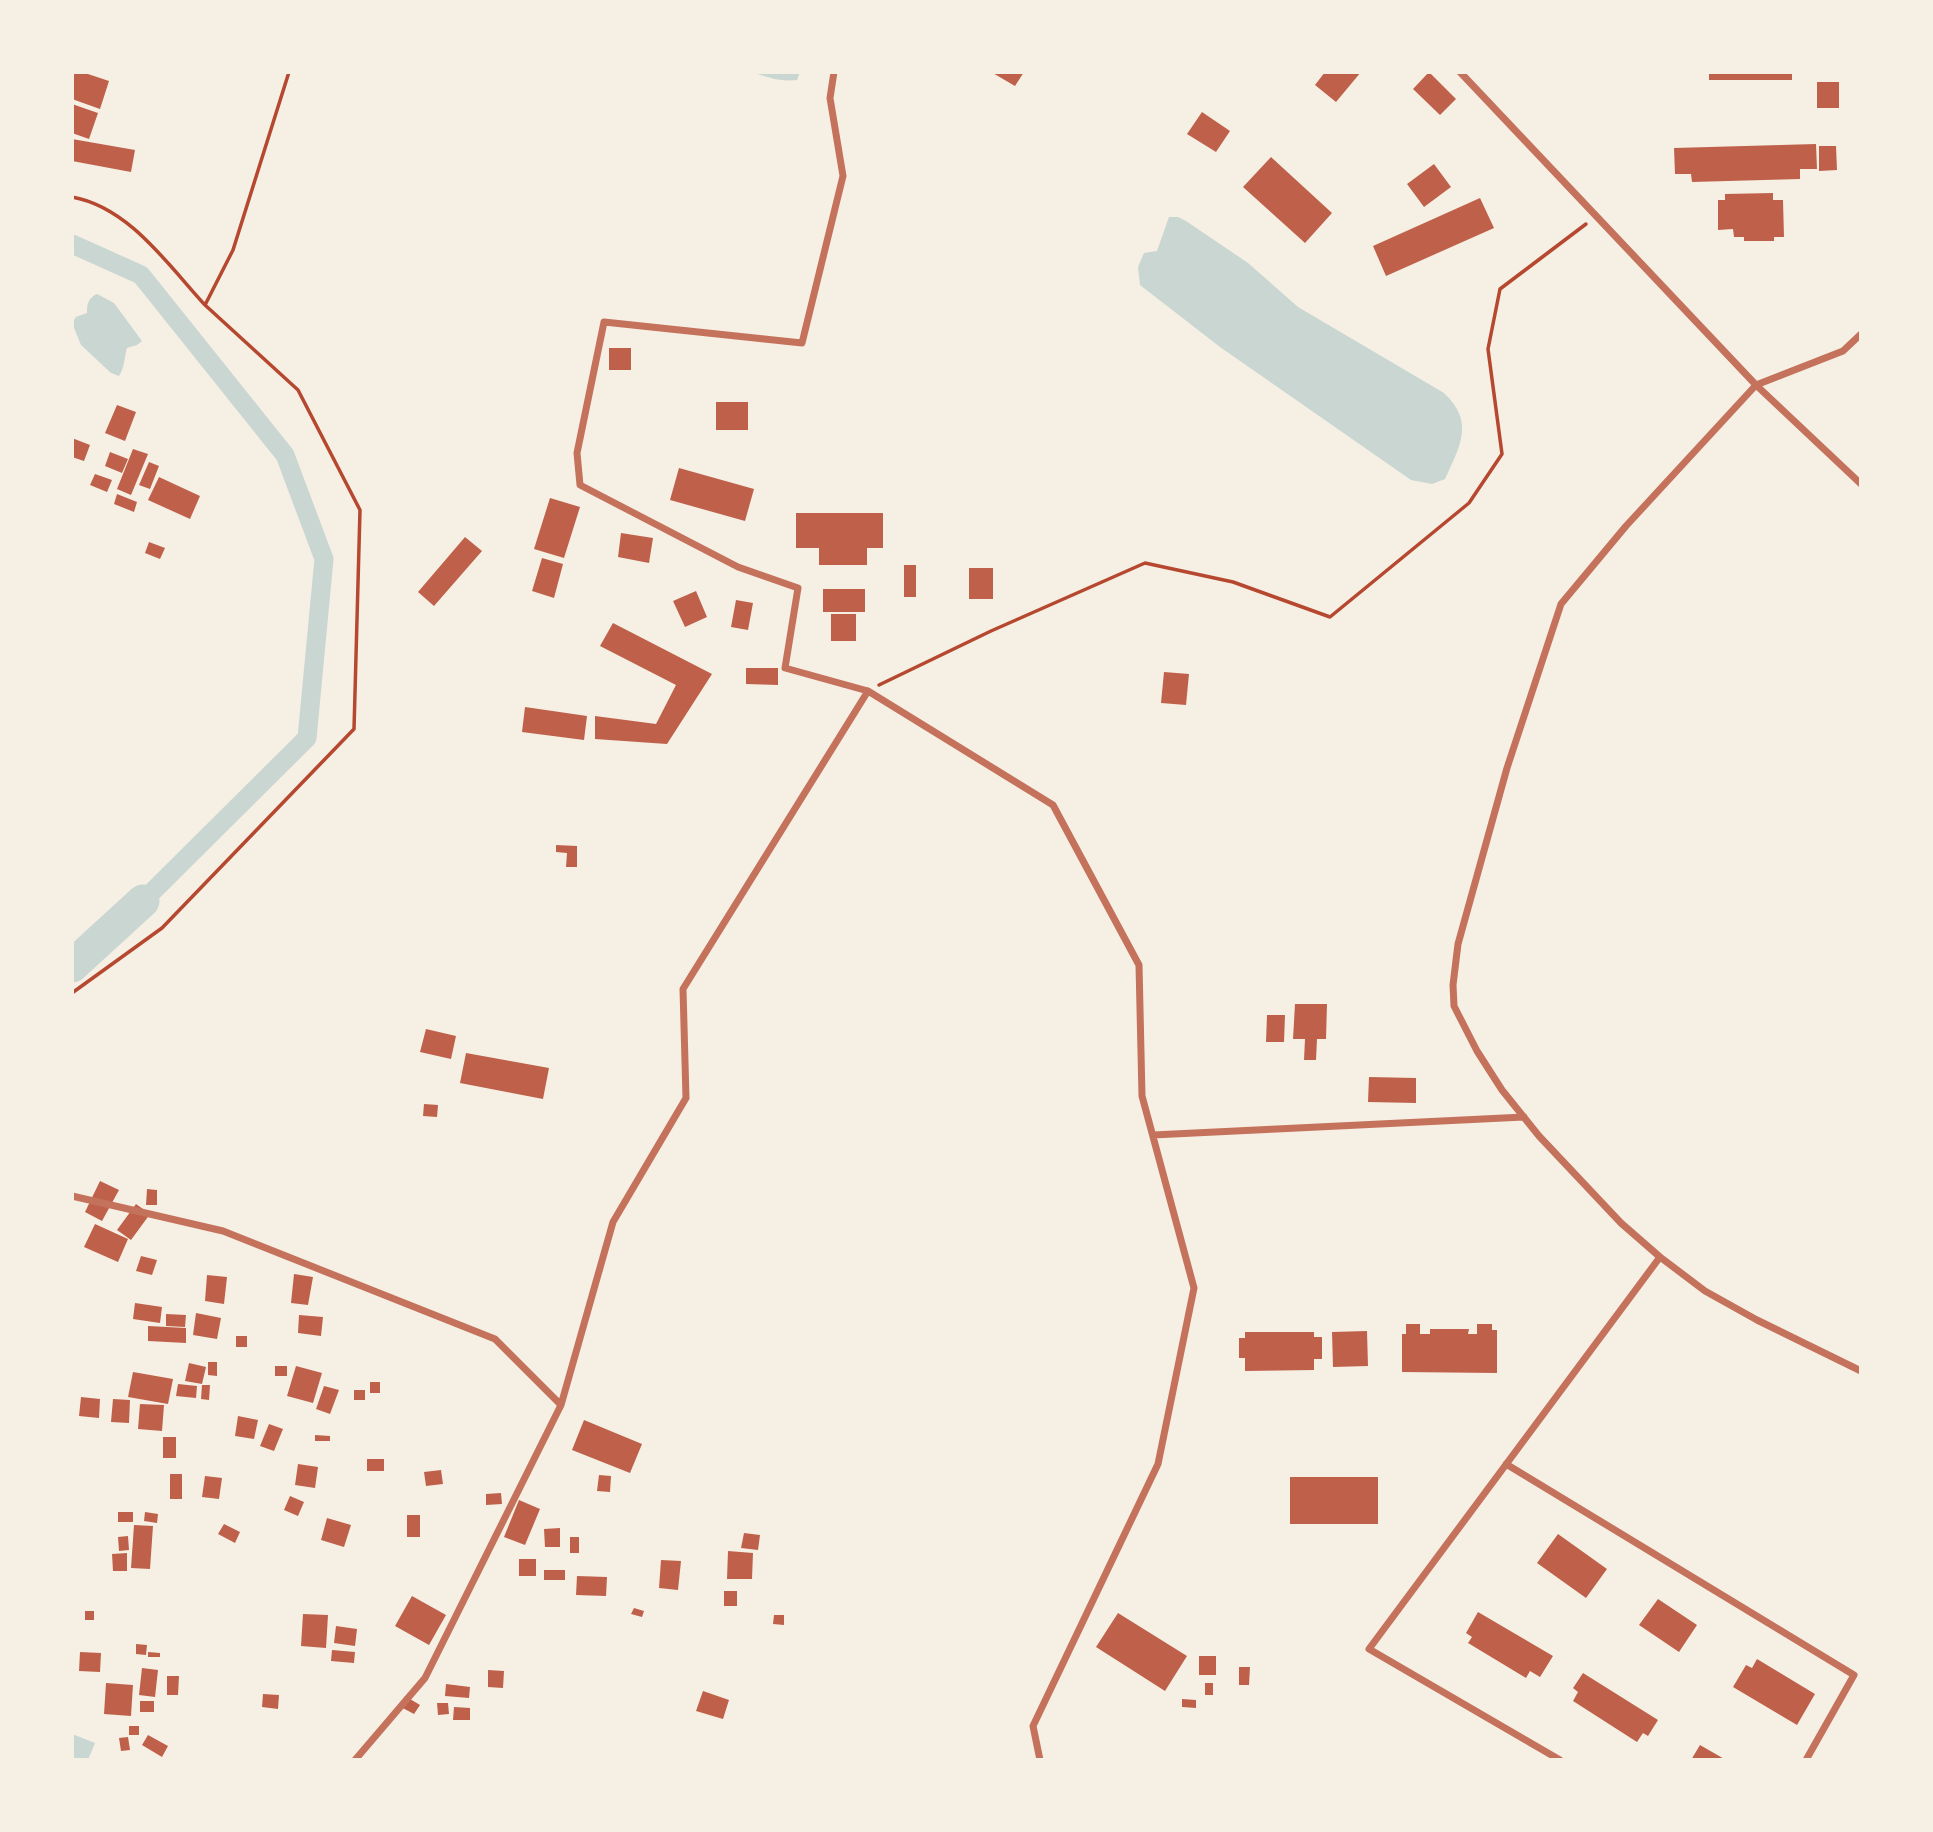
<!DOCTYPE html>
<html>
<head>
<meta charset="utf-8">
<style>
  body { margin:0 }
  #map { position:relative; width:1933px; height:1832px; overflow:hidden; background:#f6efe4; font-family:Mulish,sans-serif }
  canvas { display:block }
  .frame { position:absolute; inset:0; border:74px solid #f6efe4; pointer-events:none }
</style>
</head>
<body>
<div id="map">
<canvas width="1933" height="1832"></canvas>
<div class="frame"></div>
</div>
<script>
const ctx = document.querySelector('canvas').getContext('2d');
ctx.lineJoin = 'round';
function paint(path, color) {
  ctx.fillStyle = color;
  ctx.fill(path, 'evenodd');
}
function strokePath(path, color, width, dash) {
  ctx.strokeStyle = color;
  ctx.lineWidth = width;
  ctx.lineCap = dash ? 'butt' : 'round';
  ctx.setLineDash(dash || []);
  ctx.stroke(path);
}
paint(new Path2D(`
  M 751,72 L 800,72 L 797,80 C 780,82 767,77 751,72 Z
  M 1169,217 L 1178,217 L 1186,221 L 1248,263 L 1298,307 L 1444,393 C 1475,422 1460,446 1445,479 L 1432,484 L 1411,480 L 1220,347 L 1140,285 L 1138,267 L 1144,253 L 1157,251 Z
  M 97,294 L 114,303 L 142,341 L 137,345 L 127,348 C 124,358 125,367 119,376 L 111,373 L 81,345 L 72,323 L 76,317 L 87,313 C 87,304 88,298 97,294 Z
  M 72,1734 L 95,1743 L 88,1760 L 72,1760 Z`), '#c9d6d2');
strokePath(new Path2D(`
  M 72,244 L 141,275 L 285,455 L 324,559 L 307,738 L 143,901`), '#c9d6d2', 19);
strokePath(new Path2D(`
  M 72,966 L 143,901`), '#c9d6d2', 33);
paint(new Path2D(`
  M 72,72 L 82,72 L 109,81 L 100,109 L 72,99 Z
  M 991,72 L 1024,72 L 1015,86 Z
  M 1325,72 L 1361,72 L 1336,102 L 1315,85 Z
  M 1429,72 L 1456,99 L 1440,115 L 1413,89 Z
  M 1709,72 L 1792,72 L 1792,80 L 1709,80 Z
  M 1817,82 L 1839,82 L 1839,108 L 1817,108 Z
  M 72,104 L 98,113 L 89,139 L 72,133 Z
  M 1202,112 L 1230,131 L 1216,152 L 1187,134 Z
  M 72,139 L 135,150 L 131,172 L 72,161 Z
  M 1816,144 L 1817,169 L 1800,169 L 1800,179 L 1692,182 L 1691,174 L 1675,174 L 1674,148 Z
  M 1819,146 L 1836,146 L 1837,170 L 1819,171 Z
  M 1271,157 L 1332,213 L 1305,243 L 1243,187 Z
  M 1434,164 L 1451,187 L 1424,207 L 1407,184 Z
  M 1773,193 L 1773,200 L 1783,200 L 1784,237 L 1774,237 L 1774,241 L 1744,241 L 1744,237 L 1734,237 L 1733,229 L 1718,230 L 1718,200 L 1725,200 L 1725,194 Z
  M 1480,198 L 1494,228 L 1386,276 L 1373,246 Z
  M 609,348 L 631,348 L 631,370 L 609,370 Z
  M 716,402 L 748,402 L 748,430 L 716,430 Z
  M 117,405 L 136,412 L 125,441 L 105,433 Z
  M 72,438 L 90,445 L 84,461 L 72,457 Z
  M 133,449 L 148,454 L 131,495 L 117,489 Z
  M 110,452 L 128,459 L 122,473 L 105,466 Z
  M 149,462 L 159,466 L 150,489 L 139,485 Z
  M 679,468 L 754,489 L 745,521 L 670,500 Z
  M 95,474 L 112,480 L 107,492 L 90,485 Z
  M 159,477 L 200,496 L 190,519 L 148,500 Z
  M 117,494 L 137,502 L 134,512 L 114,504 Z
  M 550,498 L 580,507 L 564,558 L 534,549 Z
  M 796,513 L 883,513 L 883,548 L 867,548 L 867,565 L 819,565 L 819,548 L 796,548 Z
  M 621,533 L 653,538 L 649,563 L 618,557 Z
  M 465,537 L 482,551 L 434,606 L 418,592 Z
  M 149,542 L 165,548 L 160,559 L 145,553 Z
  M 542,558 L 563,564 L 554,598 L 532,591 Z
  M 904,565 L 916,565 L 916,597 L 904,597 Z
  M 969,568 L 993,568 L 993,599 L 969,599 Z
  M 823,589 L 865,589 L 865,612 L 823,612 Z
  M 696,591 L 707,617 L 685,627 L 673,601 Z
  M 736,600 L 753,603 L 748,630 L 731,627 Z
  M 831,614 L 856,614 L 856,641 L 831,641 Z
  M 613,623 L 712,674 L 667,744 L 595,739 L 595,716 L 656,724 L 676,685 L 600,646 Z
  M 746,668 L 778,668 L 778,685 L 746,684 Z
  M 1164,672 L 1189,674 L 1186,705 L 1161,703 Z
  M 525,707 L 587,716 L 584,740 L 522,732 Z
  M 556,845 L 577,846 L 577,867 L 566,867 L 567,853 L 556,852 Z
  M 1295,1004 L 1327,1004 L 1326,1039 L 1317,1039 L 1316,1060 L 1304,1060 L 1305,1039 L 1293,1039 Z
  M 1267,1015 L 1285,1015 L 1284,1042 L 1266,1042 Z
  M 426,1029 L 456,1036 L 451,1059 L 420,1052 Z
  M 466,1053 L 549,1068 L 543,1099 L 460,1083 Z
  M 1369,1077 L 1416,1078 L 1416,1103 L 1368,1102 Z
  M 424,1104 L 438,1105 L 437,1117 L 423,1116 Z
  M 100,1181 L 119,1190 L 102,1221 L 85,1212 Z
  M 147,1189 L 157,1190 L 157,1205 L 146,1205 Z
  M 136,1204 L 150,1214 L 131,1240 L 117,1230 Z
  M 95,1224 L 128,1239 L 118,1262 L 84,1247 Z
  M 141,1256 L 157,1260 L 152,1275 L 136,1271 Z
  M 294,1274 L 313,1277 L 308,1305 L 291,1303 Z
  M 207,1275 L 227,1277 L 224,1304 L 205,1301 Z
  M 135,1303 L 162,1307 L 160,1323 L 133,1319 Z
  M 196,1313 L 221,1318 L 217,1339 L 193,1335 Z
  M 166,1314 L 186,1315 L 185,1327 L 166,1326 Z
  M 299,1315 L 323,1317 L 321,1336 L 298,1333 Z
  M 1406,1324 L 1420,1324 L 1420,1334 L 1430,1334 L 1430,1329 L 1469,1329 L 1468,1334 L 1477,1334 L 1477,1324 L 1492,1324 L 1492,1330 L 1497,1330 L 1497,1373 L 1402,1372 L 1402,1334 L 1406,1334 Z
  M 148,1326 L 186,1328 L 186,1343 L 148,1341 Z
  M 1367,1331 L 1368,1366 L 1333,1367 L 1332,1332 Z
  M 1245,1332 L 1314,1332 L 1314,1337 L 1322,1337 L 1322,1359 L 1314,1359 L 1314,1370 L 1245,1371 L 1245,1358 L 1239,1358 L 1239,1338 L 1245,1338 Z
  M 236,1336 L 247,1336 L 247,1347 L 236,1347 Z
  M 208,1362 L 217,1362 L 217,1376 L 208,1375 Z
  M 189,1363 L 206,1367 L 202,1384 L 185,1381 Z
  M 275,1366 L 287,1366 L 287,1376 L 275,1376 Z
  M 296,1366 L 322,1373 L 313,1403 L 287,1396 Z
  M 133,1372 L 173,1379 L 168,1404 L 128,1397 Z
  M 370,1382 L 380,1382 L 380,1393 L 370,1393 Z
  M 178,1384 L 197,1386 L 196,1398 L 176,1396 Z
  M 202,1385 L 210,1385 L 209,1400 L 201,1399 Z
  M 324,1386 L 339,1390 L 330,1414 L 316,1409 Z
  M 354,1390 L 365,1390 L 365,1400 L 354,1400 Z
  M 81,1397 L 100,1399 L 99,1418 L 79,1416 Z
  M 113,1399 L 130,1400 L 129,1423 L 111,1422 Z
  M 140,1404 L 164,1405 L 162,1431 L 138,1429 Z
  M 238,1416 L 258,1420 L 254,1439 L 235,1436 Z
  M 584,1420 L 642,1444 L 630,1473 L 572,1450 Z
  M 269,1424 L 283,1429 L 274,1451 L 260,1446 Z
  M 315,1435 L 330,1436 L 330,1441 L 315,1441 Z
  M 163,1437 L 176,1437 L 176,1458 L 163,1458 Z
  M 367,1459 L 384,1459 L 384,1471 L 367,1471 Z
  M 298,1464 L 318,1467 L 315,1488 L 295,1485 Z
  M 441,1470 L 443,1484 L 426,1486 L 424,1472 Z
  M 170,1474 L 182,1474 L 182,1499 L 170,1499 Z
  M 599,1475 L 611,1476 L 610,1492 L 597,1491 Z
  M 205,1476 L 222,1478 L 219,1499 L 202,1497 Z
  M 1290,1477 L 1378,1477 L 1378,1524 L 1290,1524 Z
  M 501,1493 L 502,1504 L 486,1505 L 486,1494 Z
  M 290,1496 L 304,1502 L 298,1516 L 284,1510 Z
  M 519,1500 L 540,1509 L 525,1545 L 504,1537 Z
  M 118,1512 L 133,1512 L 133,1522 L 118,1522 Z
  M 145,1512 L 158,1514 L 157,1523 L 144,1521 Z
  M 407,1515 L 420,1515 L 420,1537 L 407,1537 Z
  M 327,1518 L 351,1525 L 344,1547 L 321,1540 Z
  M 224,1524 L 240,1532 L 235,1543 L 218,1534 Z
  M 134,1525 L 153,1526 L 150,1569 L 131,1568 Z
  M 560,1528 L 560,1547 L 545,1547 L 544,1529 Z
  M 744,1533 L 760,1535 L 758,1550 L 741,1548 Z
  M 1558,1534 L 1607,1569 L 1586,1598 L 1537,1563 Z
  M 128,1536 L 129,1550 L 119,1551 L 118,1537 Z
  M 570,1537 L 579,1537 L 579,1553 L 570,1553 Z
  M 728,1551 L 753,1553 L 752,1579 L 727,1579 Z
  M 127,1553 L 127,1571 L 113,1571 L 112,1554 Z
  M 519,1559 L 536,1559 L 536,1576 L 519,1576 Z
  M 661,1560 L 681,1561 L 678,1590 L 659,1588 Z
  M 544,1570 L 565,1570 L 565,1580 L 544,1580 Z
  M 577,1576 L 607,1577 L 606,1596 L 576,1595 Z
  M 724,1591 L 737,1591 L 737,1606 L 724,1606 Z
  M 412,1596 L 446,1615 L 429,1645 L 395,1626 Z
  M 1658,1599 L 1697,1625 L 1679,1652 L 1639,1625 Z
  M 634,1608 L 644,1611 L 642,1617 L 631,1614 Z
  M 85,1611 L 94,1611 L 94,1620 L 85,1620 Z
  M 1478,1612 L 1553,1656 L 1540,1677 L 1530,1671 L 1526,1678 L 1468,1643 L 1472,1637 L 1466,1633 Z
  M 1118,1613 L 1187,1656 L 1165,1691 L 1096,1647 Z
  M 303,1614 L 328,1615 L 326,1648 L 301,1646 Z
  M 774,1615 L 784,1615 L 784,1625 L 773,1624 Z
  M 336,1626 L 357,1629 L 355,1646 L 334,1643 Z
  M 136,1644 L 147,1645 L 146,1655 L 136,1654 Z
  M 332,1650 L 355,1652 L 354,1663 L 331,1661 Z
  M 80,1652 L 101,1653 L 100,1672 L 79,1671 Z
  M 148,1652 L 160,1653 L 160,1657 L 148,1657 Z
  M 1199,1656 L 1216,1656 L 1216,1675 L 1199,1675 Z
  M 1757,1659 L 1815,1694 L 1797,1725 L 1733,1687 L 1746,1665 L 1752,1668 Z
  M 1239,1667 L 1250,1667 L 1249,1685 L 1239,1685 Z
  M 142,1668 L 158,1670 L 155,1697 L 139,1695 Z
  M 488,1670 L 504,1671 L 503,1688 L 488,1687 Z
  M 1583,1673 L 1658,1720 L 1648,1736 L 1643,1733 L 1637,1742 L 1573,1701 L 1578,1692 L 1573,1688 Z
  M 167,1676 L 179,1676 L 178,1695 L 167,1695 Z
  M 106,1683 L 133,1685 L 131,1716 L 104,1714 Z
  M 1205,1683 L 1213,1683 L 1213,1695 L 1205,1695 Z
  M 446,1684 L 470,1687 L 469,1698 L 445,1696 Z
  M 703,1691 L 729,1700 L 723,1719 L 696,1711 Z
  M 263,1694 L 279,1695 L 278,1709 L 262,1707 Z
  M 405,1696 L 420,1705 L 414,1714 L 399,1706 Z
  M 1182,1699 L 1196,1700 L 1196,1708 L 1182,1707 Z
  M 140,1701 L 154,1701 L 154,1712 L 140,1712 Z
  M 437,1703 L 448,1703 L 449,1714 L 438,1715 Z
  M 454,1707 L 470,1708 L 470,1720 L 453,1720 Z
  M 129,1726 L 139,1726 L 139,1735 L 129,1735 Z
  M 148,1735 L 168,1746 L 162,1757 L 142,1745 Z
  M 128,1737 L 130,1750 L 121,1751 L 119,1738 Z
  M 1700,1745 L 1726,1760 L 1691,1760 Z`), '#bf614a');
strokePath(new Path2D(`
  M 72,197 C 129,207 168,265 205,305 L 233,250 L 289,72
  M 879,685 L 991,631 L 1145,563 L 1233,582 L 1330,617 L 1469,503 L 1502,454 L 1488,349 L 1500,289 L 1586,224
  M 72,993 L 162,928 L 354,729 L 360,510 L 298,390 L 205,305`), '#b5482f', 3.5);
strokePath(new Path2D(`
  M 1460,72 L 1756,385 L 1861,484
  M 1861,334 L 1843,351 L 1756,385 L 1626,526 L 1561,604 L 1507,768 L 1458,944 L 1453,985 L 1454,1006 L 1477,1051 L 1502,1090 L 1539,1136 L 1621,1223 L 1660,1257 L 1705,1291 L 1757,1320 L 1861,1371
  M 868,691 L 1053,805 L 1139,965 L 1142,1096 L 1194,1288 L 1158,1464 L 1033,1726 L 1040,1760
  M 1153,1135 L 1524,1117
  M 72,1196 L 223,1231 L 495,1339 L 561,1405 L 425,1678 L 355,1760
  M 561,1405 L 613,1222 L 686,1098 L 683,989 L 868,691 L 785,668 L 798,588 L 738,567 L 580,485 L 577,453 L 604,322 L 802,343 L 843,176 L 830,98 L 834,72
  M 1506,1464 L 1854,1675 L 1806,1760
  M 1560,1760 L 1369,1649 L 1660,1257`), '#c5725c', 7);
</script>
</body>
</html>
